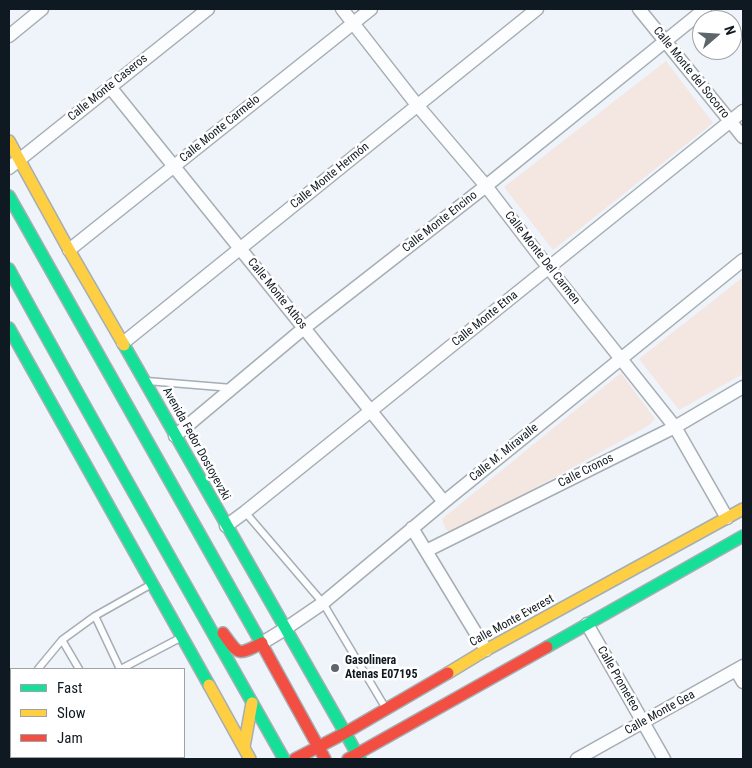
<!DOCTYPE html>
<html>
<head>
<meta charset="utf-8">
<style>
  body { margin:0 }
  #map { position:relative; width:752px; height:768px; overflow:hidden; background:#eef4fa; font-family:"Roboto Condensed",sans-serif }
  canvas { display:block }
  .frame { position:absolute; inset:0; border:10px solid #0f1921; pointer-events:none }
  .legend { position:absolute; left:10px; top:668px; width:175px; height:90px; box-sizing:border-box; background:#fff; border:1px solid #9fa3a6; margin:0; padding:6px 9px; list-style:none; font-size:15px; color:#0f1921 }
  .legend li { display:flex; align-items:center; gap:10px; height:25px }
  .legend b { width:25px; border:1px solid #9fa3a6 }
  .north { position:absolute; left:692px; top:10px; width:50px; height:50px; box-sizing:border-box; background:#fff; border:1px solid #9fa3a6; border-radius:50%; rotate:71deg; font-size:14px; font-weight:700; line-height:20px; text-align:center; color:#0f1921 }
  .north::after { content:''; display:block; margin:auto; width:18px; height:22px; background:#5d666d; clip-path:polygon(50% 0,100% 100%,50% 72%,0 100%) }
</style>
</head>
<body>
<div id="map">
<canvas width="752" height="768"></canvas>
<div class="frame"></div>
<ul class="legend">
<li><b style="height:6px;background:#16e098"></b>Fast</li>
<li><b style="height:6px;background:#ffcf43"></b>Slow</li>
<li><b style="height:6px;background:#f24e42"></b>Jam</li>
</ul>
<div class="north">N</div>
</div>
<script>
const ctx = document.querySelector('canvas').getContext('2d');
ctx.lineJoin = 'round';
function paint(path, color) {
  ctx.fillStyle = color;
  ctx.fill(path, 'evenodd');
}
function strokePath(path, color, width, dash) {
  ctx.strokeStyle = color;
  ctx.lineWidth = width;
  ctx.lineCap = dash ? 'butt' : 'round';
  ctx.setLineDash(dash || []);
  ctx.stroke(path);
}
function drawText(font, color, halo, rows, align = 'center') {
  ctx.font = font + ' "Roboto Condensed",sans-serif';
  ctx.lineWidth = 5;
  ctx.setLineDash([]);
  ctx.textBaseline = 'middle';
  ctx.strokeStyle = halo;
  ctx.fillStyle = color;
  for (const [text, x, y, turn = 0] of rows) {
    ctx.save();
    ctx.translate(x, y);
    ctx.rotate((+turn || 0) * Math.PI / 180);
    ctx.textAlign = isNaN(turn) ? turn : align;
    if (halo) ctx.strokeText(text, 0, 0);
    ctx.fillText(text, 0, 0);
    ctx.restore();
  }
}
paint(new Path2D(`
  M 666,61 L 713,123 L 553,250 L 504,187 Z
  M 743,277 L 743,374 L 679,410 L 639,359 Z
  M 621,373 L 655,419 L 648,426 L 453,533 L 446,530 L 442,519 Z`), '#f4e6e0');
const lane = new Path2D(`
  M 147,381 L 232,388
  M 245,512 L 323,603 L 385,707
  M 95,616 L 120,669
  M 62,640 L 79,669
  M 38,669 L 62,640 L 95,616 L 150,585
  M 121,669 L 180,638
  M 29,757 L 30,759
  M 78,757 L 79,759
  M 128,757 L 129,759
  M 170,757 L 171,759`);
const street = new Path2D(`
  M 342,9 L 417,105 L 486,186 L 548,267 L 675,427 L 727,518
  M 639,9 L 743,137
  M 9,36 L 42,9
  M 110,87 L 444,502
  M 9,168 L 208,9
  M 69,250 L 371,9
  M 123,343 L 537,9
  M 175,436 L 304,328 L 486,186 L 705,9
  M 226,526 L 245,512 L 743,111
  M 412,528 L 486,650
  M 426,551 L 675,427 L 743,387
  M 587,624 L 664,759
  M 262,643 L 285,629 L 323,603 L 444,502 L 743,260
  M 736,670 L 743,682
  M 577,759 L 743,666`);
const fast = new Path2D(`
  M 9,196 L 264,648
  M 9,269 C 99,433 192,596 284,759
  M 9,328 L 209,685
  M 124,345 L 360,759
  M 547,647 L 743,536`);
const slow = new Path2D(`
  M 9,141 L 69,250 L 124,345
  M 448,673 L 486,650 L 743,509
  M 209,685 L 250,759
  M 244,747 L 252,703`);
const jam = new Path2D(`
  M 223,633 C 239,655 237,656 262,643
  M 264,648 L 325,759
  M 295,759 L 345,733 L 448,673
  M 348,759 L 547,647`);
strokePath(lane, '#a6aeb4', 9);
strokePath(street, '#a6aeb4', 15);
strokePath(fast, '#a6aeb4', 14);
strokePath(slow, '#a6aeb4', 14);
strokePath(jam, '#a6aeb4', 14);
strokePath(lane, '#fcfdfe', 6);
strokePath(street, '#fcfdfe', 12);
strokePath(fast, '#16e098', 11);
strokePath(slow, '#ffcf43', 11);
strokePath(jam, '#f24e42', 11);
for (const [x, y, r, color] of [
  [335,668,5,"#5d666d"]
]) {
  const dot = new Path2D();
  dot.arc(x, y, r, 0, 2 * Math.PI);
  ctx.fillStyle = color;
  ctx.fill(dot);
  strokePath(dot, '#fff', 2);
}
drawText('12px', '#0f1921', '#fff', [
  ["Calle Monte del Socorro",691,73,51],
  ["Calle Monte Caseros",108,88,-39],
  ["Calle Monte Carmelo",220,129,-39],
  ["Calle Monte Hermón",330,176,-39],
  ["Calle Monte Encino",440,222,-38],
  ["Calle Monte Del Carmen",542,258,52],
  ["Calle Monte Athos",277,294,51],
  ["Calle Monte Etna",485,319,-39],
  ["Avenida Fedor Dostoyevzki",196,444,61],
  ["Calle M. Miravalle",504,453,-39],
  ["Calle Cronos",586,471,-27],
  ["Calle Monte Everest",512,621,-29],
  ["Calle Prometeo",618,679,60],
  ["Calle Monte Gea",660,713,-29]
]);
drawText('bold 12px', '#0f1921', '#fff', [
  ["Gasolinera",345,661],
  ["Atenas E07195",345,675]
], 'left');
</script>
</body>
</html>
